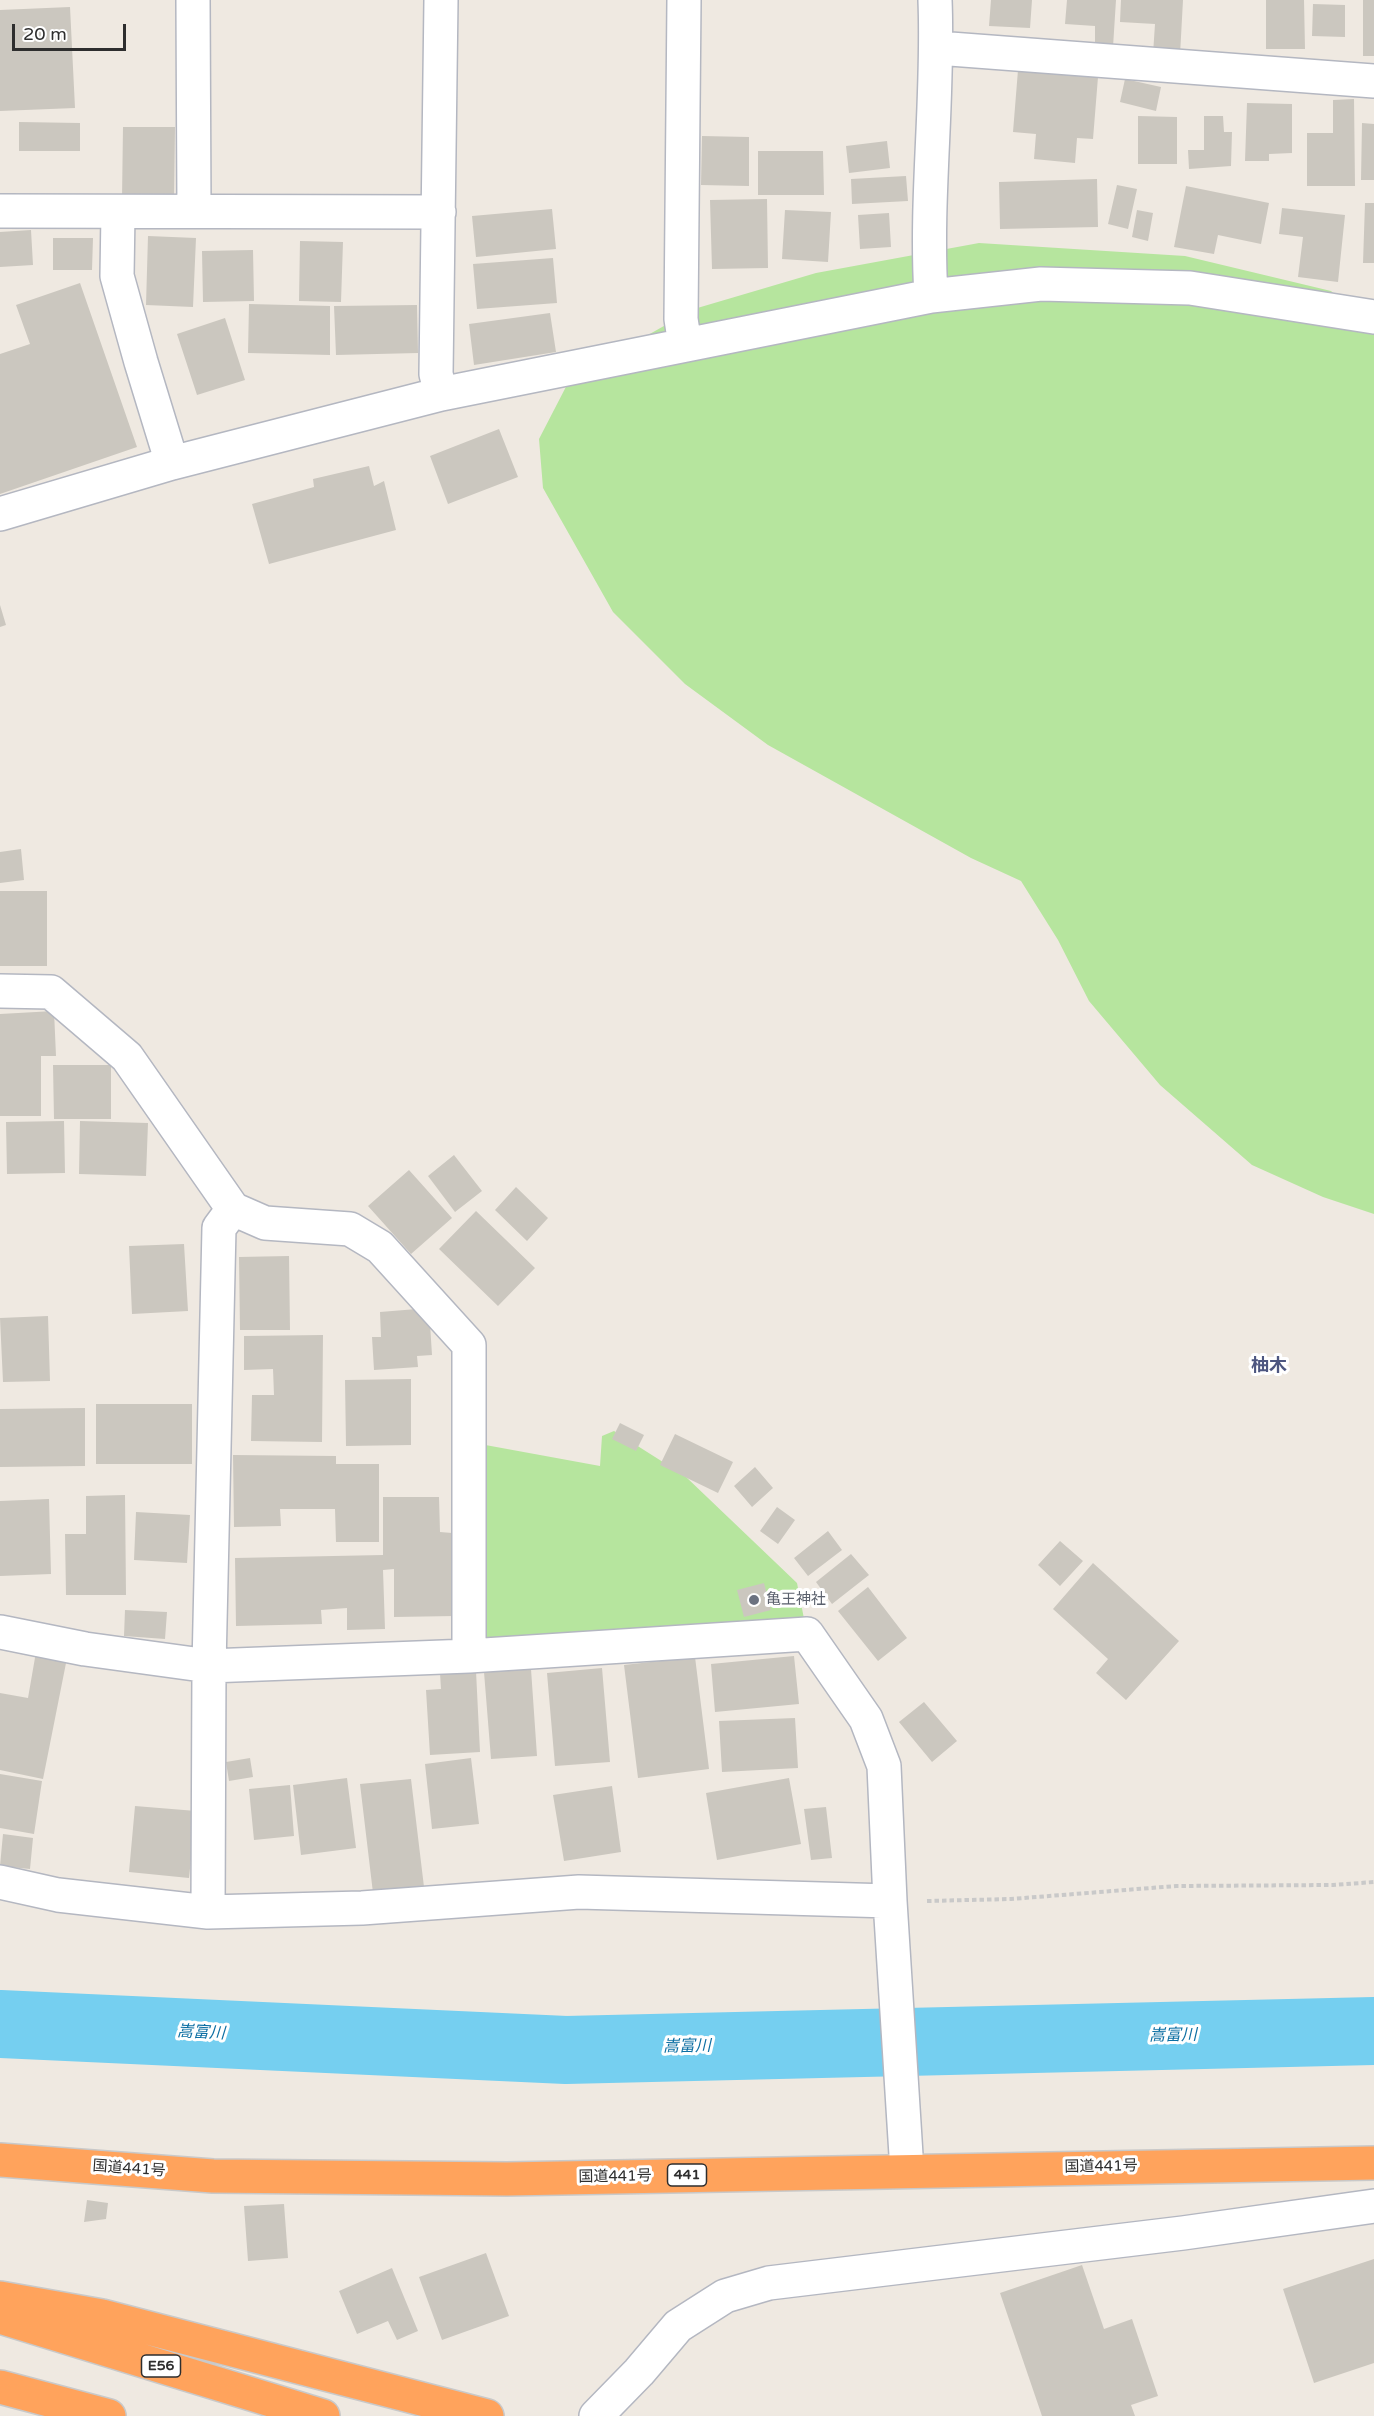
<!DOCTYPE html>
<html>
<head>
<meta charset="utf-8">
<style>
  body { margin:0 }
  #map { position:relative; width:1374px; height:2416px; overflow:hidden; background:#efe9e1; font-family:"Varela Round",sans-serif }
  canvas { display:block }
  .scale { position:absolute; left:12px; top:24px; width:114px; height:27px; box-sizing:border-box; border:3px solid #2e2e2e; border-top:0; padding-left:8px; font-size:18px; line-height:21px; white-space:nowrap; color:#2e2e2e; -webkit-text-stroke:4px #fff; paint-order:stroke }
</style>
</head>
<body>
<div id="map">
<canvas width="1374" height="2416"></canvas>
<div class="scale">20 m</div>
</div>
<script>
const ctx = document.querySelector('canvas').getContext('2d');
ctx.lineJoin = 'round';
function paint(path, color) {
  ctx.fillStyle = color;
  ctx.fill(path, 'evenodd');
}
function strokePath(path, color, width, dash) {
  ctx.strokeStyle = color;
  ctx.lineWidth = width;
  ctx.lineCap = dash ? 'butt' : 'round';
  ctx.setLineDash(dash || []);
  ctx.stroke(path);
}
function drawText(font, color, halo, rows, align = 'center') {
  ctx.font = font + ' "Varela Round","Noto Sans JP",sans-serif';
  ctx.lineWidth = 6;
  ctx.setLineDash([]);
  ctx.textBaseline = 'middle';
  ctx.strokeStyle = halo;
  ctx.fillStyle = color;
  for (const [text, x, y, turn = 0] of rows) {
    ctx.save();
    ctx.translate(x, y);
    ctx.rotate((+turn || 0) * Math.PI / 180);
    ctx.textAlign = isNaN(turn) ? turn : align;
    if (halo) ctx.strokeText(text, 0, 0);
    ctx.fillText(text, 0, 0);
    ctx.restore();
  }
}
paint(new Path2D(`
  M 979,243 L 1185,256 L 1331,291 L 1374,329 L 1374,1214 L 1323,1197 L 1252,1165 L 1160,1085 L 1089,1001 L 1058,940 L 1021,881 L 971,858 L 768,745 L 685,684 L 613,612 L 543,488 L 539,439 L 570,379 L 694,309 L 816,273 Z
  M 614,1431 L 685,1476 L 797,1583 L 807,1634 L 469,1656 L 469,1442 L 600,1466 L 602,1436 Z`), '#b6e59e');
strokePath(new Path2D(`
  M 0,2024 L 566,2050 L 1374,2031`), '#75cff0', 68);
paint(new Path2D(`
  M 991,0 L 1032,0 L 1030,28 L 989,26 Z
  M 1067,0 L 1116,0 L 1113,47 L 1095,46 L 1095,26 L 1065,24 Z
  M 1121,0 L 1183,0 L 1180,55 L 1153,54 L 1155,24 L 1120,22 Z
  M 1266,0 L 1304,0 L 1305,49 L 1266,49 Z
  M 1363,0 L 1374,0 L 1374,56 L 1363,56 Z
  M 1313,4 L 1345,5 L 1345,37 L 1312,36 Z
  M 70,7 L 75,108 L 0,111 L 0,10 Z
  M 1018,70 L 1098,77 L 1093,139 L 1077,138 L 1075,163 L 1034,159 L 1036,134 L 1013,132 Z
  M 1125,79 L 1161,87 L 1156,111 L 1120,102 Z
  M 1354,99 L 1355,186 L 1307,186 L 1307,133 L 1333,133 L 1333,100 Z
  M 1247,103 L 1292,104 L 1292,153 L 1269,154 L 1269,161 L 1245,161 Z
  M 1138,116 L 1177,117 L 1177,164 L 1138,164 Z
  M 1204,116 L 1223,116 L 1224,132 L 1232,132 L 1231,166 L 1189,169 L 1188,150 L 1204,150 Z
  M 19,122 L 80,123 L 80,151 L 19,151 Z
  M 1362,123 L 1374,124 L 1374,180 L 1361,180 Z
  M 123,127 L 175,127 L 174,200 L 122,199 Z
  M 702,136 L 749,137 L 749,186 L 701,185 Z
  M 887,141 L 890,168 L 849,173 L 846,146 Z
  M 758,151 L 823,151 L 824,195 L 758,195 Z
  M 906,176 L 908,201 L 852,204 L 851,179 Z
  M 1097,179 L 1098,227 L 1000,229 L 999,182 Z
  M 1117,185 L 1137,189 L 1128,229 L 1108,224 Z
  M 1186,186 L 1269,203 L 1261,244 L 1218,235 L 1214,254 L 1174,247 Z
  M 767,199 L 768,268 L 712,269 L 710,200 Z
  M 1365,203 L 1374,203 L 1374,263 L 1363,263 Z
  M 1282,208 L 1345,215 L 1338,282 L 1298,277 L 1303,237 L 1279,234 Z
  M 552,209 L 556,249 L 476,257 L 472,216 Z
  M 785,210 L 831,212 L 828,262 L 782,259 Z
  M 1137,210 L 1153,213 L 1148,241 L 1132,237 Z
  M 889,213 L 891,247 L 860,249 L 858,215 Z
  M 31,230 L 33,265 L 0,267 L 0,232 Z
  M 148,236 L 196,238 L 193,307 L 146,305 Z
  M 53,238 L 93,238 L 92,270 L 53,270 Z
  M 300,241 L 343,242 L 341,302 L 299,301 Z
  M 253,250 L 254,301 L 203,302 L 202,251 Z
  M 553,258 L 557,303 L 477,309 L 473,264 Z
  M 80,283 L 137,447 L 0,494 L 0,354 L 30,344 L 16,305 Z
  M 249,304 L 330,306 L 330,355 L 248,353 Z
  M 417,305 L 418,353 L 336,355 L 334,306 Z
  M 550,313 L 556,352 L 474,365 L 469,324 Z
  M 225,318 L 245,380 L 197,395 L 177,334 Z
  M 499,429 L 518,477 L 448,504 L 430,456 Z
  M 369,466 L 374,486 L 384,481 L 396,530 L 269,564 L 252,504 L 314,487 L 313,479 Z
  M 0,605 L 6,625 L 0,627 Z
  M 21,849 L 24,880 L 0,883 L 0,852 Z
  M 0,891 L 47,891 L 47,966 L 0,966 Z
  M 54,1011 L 56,1056 L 41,1056 L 41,1116 L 0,1116 L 0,1014 Z
  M 53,1065 L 111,1065 L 111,1119 L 54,1119 Z
  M 64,1121 L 65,1173 L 7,1174 L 6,1122 Z
  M 80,1121 L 148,1123 L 146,1176 L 79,1174 Z
  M 454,1155 L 482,1191 L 455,1212 L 428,1176 Z
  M 409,1170 L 452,1218 L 411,1254 L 368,1206 Z
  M 516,1187 L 548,1218 L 527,1241 L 495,1210 Z
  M 476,1211 L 535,1268 L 498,1306 L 439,1249 Z
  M 184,1244 L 188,1311 L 132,1314 L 129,1246 Z
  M 289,1256 L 290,1330 L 240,1330 L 239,1257 Z
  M 429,1308 L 432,1355 L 417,1356 L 418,1367 L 374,1370 L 372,1337 L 381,1337 L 380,1312 Z
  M 48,1316 L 50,1381 L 3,1382 L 0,1318 Z
  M 323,1335 L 322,1442 L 251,1441 L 252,1395 L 274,1395 L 273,1369 L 244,1370 L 244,1336 Z
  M 411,1379 L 411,1445 L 346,1446 L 345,1380 Z
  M 96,1404 L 192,1404 L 192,1464 L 96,1464 Z
  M 85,1408 L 85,1466 L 0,1467 L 0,1409 Z
  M 620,1423 L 644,1435 L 636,1451 L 612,1439 Z
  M 675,1434 L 733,1462 L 718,1493 L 660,1465 Z
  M 233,1455 L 336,1456 L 336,1464 L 379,1464 L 379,1542 L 336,1542 L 335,1509 L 280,1509 L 281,1526 L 234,1527 Z
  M 755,1467 L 773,1488 L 752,1507 L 734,1486 Z
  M 125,1495 L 126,1595 L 66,1595 L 65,1534 L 86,1534 L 86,1496 Z
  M 383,1497 L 439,1497 L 440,1532 L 452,1533 L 455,1616 L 394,1617 L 394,1569 L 383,1570 L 385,1629 L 347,1630 L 347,1608 L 321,1610 L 322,1624 L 236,1626 L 235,1558 L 383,1555 Z
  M 49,1499 L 51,1574 L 0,1576 L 0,1501 Z
  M 777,1507 L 795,1520 L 778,1544 L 760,1531 Z
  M 136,1512 L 190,1515 L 187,1563 L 134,1560 Z
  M 828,1531 L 842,1550 L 808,1576 L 794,1558 Z
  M 1060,1541 L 1083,1561 L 1060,1586 L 1038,1565 Z
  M 851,1554 L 869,1575 L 832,1604 L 816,1582 Z
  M 1093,1563 L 1179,1641 L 1126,1700 L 1096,1673 L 1108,1659 L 1053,1609 Z
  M 764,1583 L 771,1610 L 744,1617 L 737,1590 Z
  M 868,1587 L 907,1638 L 878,1661 L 838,1611 Z
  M 125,1610 L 167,1612 L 165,1639 L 124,1636 Z
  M 36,1652 L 67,1658 L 43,1779 L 0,1770 L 0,1693 L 28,1698 Z
  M 794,1656 L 799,1704 L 715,1712 L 711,1664 Z
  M 695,1657 L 709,1769 L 638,1778 L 624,1665 Z
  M 602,1668 L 610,1762 L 555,1766 L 547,1673 Z
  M 531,1669 L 537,1756 L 491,1759 L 484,1672 Z
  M 476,1671 L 480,1752 L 430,1755 L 426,1690 L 441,1689 L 440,1673 Z
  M 924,1702 L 957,1741 L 932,1762 L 899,1722 Z
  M 795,1718 L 798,1768 L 722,1772 L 719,1721 Z
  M 250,1758 L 253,1777 L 229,1781 L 226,1762 Z
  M 471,1758 L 479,1824 L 432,1829 L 425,1764 Z
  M 0,1774 L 42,1781 L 34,1834 L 0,1828 Z
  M 347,1778 L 356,1848 L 301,1855 L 293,1785 Z
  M 789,1778 L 801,1844 L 717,1860 L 706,1793 Z
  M 411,1779 L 424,1887 L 373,1893 L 360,1784 Z
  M 290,1785 L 294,1836 L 254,1840 L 249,1789 Z
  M 612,1786 L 621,1852 L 564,1861 L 553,1795 Z
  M 135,1806 L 196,1811 L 189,1878 L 129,1872 Z
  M 826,1807 L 832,1858 L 811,1860 L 804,1809 Z
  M 3,1834 L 33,1838 L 30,1869 L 0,1866 Z
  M 87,2200 L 108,2203 L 106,2219 L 84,2222 Z
  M 284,2204 L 288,2258 L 248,2261 L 244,2206 Z
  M 486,2253 L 509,2316 L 442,2340 L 419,2277 Z
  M 1374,2259 L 1374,2363 L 1314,2383 L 1283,2289 Z
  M 1082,2265 L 1104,2329 L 1132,2319 L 1158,2396 L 1131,2405 L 1135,2416 L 1042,2416 L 1000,2293 Z
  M 392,2268 L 418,2331 L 397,2340 L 388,2321 L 357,2334 L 339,2291 Z`), '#cbc7bf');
const street = new Path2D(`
  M 193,0 L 194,211
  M 684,0 L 681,319 L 685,345
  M 937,48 L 1374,81
  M 0,211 L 439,212
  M 118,213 L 117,276 L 141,362 L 172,463
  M 931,296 C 925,197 939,99 935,0
  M 441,394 L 436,374 L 441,0
  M 0,514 L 172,463 L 441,394 L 931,296 L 1041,284 L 1190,288 L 1374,317
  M 0,991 L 51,992 L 127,1057 L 233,1209 L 219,1228 L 209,1666 L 208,1912
  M 233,1209 L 265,1223 L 350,1229 L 380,1247 L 469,1345 L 469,1656
  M 0,1632 L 85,1649 L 209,1666 L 469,1656 L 807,1634 L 866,1719 L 884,1766 L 890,1901 L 907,2171
  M 0,1882 L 58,1895 L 208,1912 L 362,1908 L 579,1892 L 890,1901
  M 596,2416 L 639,2372 L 678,2326 L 725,2296 L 769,2283 L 1183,2233 L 1374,2206`);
const highway = new Path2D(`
  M 0,2160 L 213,2176 L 507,2179 L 1374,2163
  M 0,2298 L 102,2316 L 487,2416
  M 0,2317 L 323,2416
  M 0,2387 L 109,2416`);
strokePath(street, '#b4b7c1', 36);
strokePath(highway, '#c9c9c9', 36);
strokePath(new Path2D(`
  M 927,1901 L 1011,1899 L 1176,1886 L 1333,1885 L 1374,1882`), '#c9c9c9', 4, [4.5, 3]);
strokePath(street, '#fff', 33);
strokePath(highway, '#ffa35c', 33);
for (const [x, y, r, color] of [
  [754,1600,6,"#6b7280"]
]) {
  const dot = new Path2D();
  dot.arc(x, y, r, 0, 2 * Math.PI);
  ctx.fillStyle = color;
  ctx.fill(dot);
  strokePath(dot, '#fff', 2);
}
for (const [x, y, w] of [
  [687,2175,39],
  [161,2366,39]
]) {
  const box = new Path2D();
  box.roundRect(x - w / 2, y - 11, w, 22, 4.5);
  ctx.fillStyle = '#fff';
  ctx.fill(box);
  strokePath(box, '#2e2e2e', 1.5);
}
drawText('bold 14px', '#2e2e2e', null, [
  ["441",687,2175],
  ["E56",161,2366]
]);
drawText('15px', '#5b616d', '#fff', [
  ["亀王神社",766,1600]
], 'left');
drawText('15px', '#2e2e2e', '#fff', [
  ["国道441号",1101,2167,-1],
  ["国道441号",129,2169,4],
  ["国道441号",615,2177,-1]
]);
drawText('italic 16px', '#0d6fa3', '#fff', [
  ["嵩富川",201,2033,3],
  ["嵩富川",1173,2036,-1],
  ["嵩富川",687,2047,-1]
]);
drawText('bold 18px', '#4d5680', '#fff', [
  ["柚木",1269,1366]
]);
</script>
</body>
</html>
